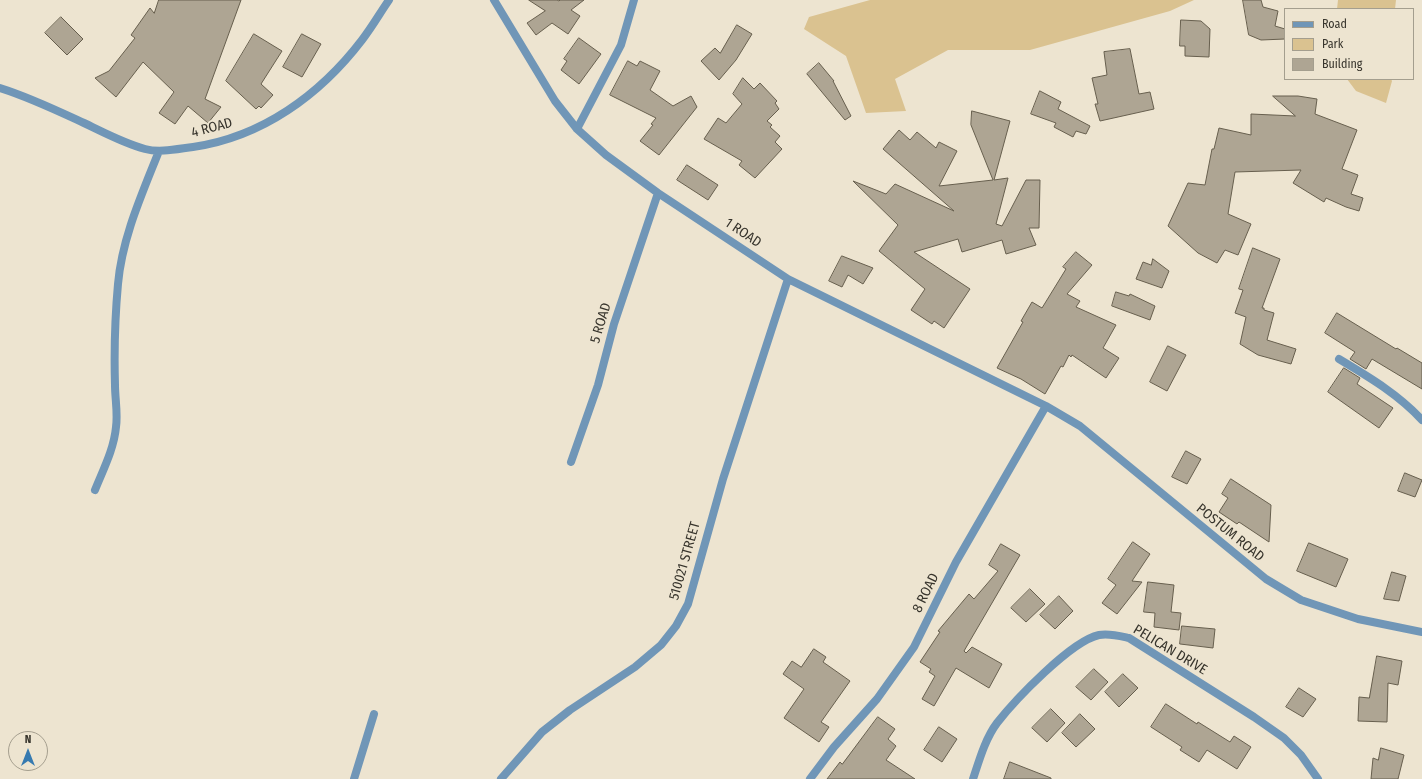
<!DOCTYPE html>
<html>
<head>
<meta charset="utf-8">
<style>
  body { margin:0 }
  #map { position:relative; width:1422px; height:779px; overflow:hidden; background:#ede4d0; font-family:"Fira Sans Condensed",sans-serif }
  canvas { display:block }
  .legend { position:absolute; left:1284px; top:8px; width:130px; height:72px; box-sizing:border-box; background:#ede4d0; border:1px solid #a49e8e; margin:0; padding:5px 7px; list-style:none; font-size:12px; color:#37342c }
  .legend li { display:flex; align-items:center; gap:8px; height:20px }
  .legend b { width:20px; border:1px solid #a49e8e }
  .north { position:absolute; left:8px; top:731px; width:40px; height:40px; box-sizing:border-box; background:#ede4d0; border:1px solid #a49e8e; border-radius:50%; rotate:0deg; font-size:11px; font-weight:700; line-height:16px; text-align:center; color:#37342c }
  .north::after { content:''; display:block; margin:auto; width:14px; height:18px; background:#367ab0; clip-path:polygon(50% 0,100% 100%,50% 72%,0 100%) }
</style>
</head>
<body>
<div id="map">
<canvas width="1422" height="779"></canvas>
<ul class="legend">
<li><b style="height:5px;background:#7096b7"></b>Road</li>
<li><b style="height:11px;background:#dac290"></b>Park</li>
<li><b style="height:11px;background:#aea593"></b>Building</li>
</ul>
<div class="north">N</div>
</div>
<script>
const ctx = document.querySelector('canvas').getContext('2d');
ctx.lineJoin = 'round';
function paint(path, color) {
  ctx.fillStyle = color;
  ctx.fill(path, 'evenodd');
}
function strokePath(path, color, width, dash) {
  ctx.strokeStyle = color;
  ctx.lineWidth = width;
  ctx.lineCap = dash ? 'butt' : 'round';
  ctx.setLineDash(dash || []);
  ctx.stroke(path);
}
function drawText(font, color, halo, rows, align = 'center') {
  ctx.font = font + ' "Fira Sans Condensed",sans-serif';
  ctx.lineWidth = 3.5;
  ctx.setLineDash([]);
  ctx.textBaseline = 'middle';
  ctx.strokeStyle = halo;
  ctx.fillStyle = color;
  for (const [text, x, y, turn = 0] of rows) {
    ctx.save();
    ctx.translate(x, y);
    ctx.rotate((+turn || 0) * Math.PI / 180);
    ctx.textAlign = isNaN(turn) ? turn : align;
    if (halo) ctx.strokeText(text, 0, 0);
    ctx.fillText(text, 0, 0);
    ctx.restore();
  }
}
paint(new Path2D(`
  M 870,0 L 1194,0 L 1170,11 L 1030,50 L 948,50 L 895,79 L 906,111 L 866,113 L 846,56 L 804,29 L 809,17 Z
  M 1338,0 L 1396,0 L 1395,9 L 1337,9 Z
  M 1347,79 L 1391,79 L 1392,81 L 1386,103 L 1356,91 Z`), '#dac290');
const building = new Path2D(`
  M 159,0 L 241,0 L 205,99 L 221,107 L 208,123 L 188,106 L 175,124 L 159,113 L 174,92 L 143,62 L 116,97 L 95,78 L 109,71 L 135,38 L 131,35 L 150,8 L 154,13 Z
  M 529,0 L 557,0 L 559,1 L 560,0 L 584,0 L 571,10 L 580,16 L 568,34 L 552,23 L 536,35 L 527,23 L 545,11 Z
  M 1243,0 L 1261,0 L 1263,7 L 1278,11 L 1275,26 L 1285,29 L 1285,39 L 1261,40 L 1249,35 Z
  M 61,17 L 83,39 L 67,55 L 45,33 Z
  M 1181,20 L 1201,21 L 1210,29 L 1209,57 L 1185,56 L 1185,46 L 1180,46 Z
  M 737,25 L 752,34 L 736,60 L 719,80 L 701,61 L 715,48 L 720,53 Z
  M 254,34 L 282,51 L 261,84 L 273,95 L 261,108 L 259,106 L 256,109 L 226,81 Z
  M 302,34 L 321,44 L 302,77 L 283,67 Z
  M 579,38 L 601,54 L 579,84 L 561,70 L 567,61 L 564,59 Z
  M 1130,49 L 1139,94 L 1150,92 L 1154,109 L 1100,121 L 1095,104 L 1098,104 L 1092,78 L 1107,75 L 1104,52 Z
  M 628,61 L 637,66 L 640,61 L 660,71 L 650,90 L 673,106 L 691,96 L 697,107 L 659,155 L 640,141 L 653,125 L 651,124 L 656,118 L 610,95 Z
  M 819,63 L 834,81 L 833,81 L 851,116 L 845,120 L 807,74 Z
  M 743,78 L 754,89 L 760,83 L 777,101 L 775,103 L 779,109 L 767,121 L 772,125 L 770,127 L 780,136 L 775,142 L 782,149 L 755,178 L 739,165 L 742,161 L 704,139 L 718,118 L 726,123 L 742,104 L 733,94 Z
  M 1040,91 L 1061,102 L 1058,109 L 1090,126 L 1086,134 L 1076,131 L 1073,137 L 1054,127 L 1056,123 L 1031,114 Z
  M 1273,96 L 1298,96 L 1317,99 L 1315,114 L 1357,130 L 1342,169 L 1358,175 L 1351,194 L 1363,198 L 1359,211 L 1346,207 L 1326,198 L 1324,202 L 1293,183 L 1301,170 L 1235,172 L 1228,214 L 1251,224 L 1238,255 L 1225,250 L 1217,263 L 1198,253 L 1168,226 L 1188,183 L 1205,185 L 1212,149 L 1214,149 L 1219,128 L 1251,135 L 1251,114 L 1295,116 Z
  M 972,111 L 1010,121 L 994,180 L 1008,178 L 996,224 L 1002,226 L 1026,180 L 1040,180 L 1039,228 L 1029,228 L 1036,245 L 1006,254 L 1002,240 L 962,252 L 958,239 L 914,252 L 970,289 L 944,328 L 934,321 L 932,324 L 911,310 L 925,289 L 879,251 L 898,225 L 853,181 L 886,194 L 895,184 L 954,211 L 883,149 L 899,130 L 910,140 L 917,132 L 936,148 L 939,142 L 957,151 L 939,186 L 993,180 L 971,125 Z
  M 687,165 L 718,185 L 708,200 L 677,180 Z
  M 1253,248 L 1280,259 L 1262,308 L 1264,308 L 1264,310 L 1274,313 L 1267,340 L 1296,349 L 1291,364 L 1258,355 L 1240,344 L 1246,317 L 1235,313 L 1243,290 L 1239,289 Z
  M 1076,252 L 1092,265 L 1067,294 L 1080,301 L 1076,307 L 1116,325 L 1103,348 L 1119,358 L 1106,378 L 1072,355 L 1071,357 L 1069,355 L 1063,367 L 1061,366 L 1045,394 L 1021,379 L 997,368 L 1023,322 L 1021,321 L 1032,302 L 1042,308 L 1066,269 L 1063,267 Z
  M 842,256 L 873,268 L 863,284 L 848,275 L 842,287 L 829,281 Z
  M 1153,259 L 1169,271 L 1162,288 L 1136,279 L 1143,262 L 1151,265 Z
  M 1116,292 L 1129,296 L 1130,294 L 1155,306 L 1150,320 L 1112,306 Z
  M 1337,313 L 1396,349 L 1397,348 L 1422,363 L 1422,389 L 1372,359 L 1366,369 L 1350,359 L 1355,352 L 1325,333 Z
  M 1168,346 L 1186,355 L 1167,391 L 1150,382 Z
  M 1344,368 L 1360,378 L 1357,384 L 1393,408 L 1379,428 L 1328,392 Z
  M 1186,451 L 1201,459 L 1187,484 L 1172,477 Z
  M 1405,473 L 1422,480 L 1415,497 L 1398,491 Z
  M 1231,479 L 1271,505 L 1269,542 L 1239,522 L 1237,524 L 1219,512 L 1228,498 L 1222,494 Z
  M 1133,542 L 1150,554 L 1132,581 L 1142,582 L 1117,614 L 1102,603 L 1116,585 L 1108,579 Z
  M 1309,543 L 1348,559 L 1336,587 L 1297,571 Z
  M 1001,544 L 1020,555 L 964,651 L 966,653 L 972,647 L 1002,664 L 989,688 L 956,668 L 934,706 L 922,699 L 935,676 L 929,672 L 931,669 L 920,662 L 940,632 L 938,631 L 969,594 L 974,599 L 998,571 L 989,565 Z
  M 1392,572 L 1406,576 L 1399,601 L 1384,599 Z
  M 1148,582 L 1174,585 L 1171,612 L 1181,613 L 1179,630 L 1154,627 L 1155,613 L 1144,612 Z
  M 1030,589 L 1045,604 L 1026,622 L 1011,608 Z
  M 1059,596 L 1073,611 L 1055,629 L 1040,615 Z
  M 1182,626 L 1215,629 L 1213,648 L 1180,644 Z
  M 814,649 L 826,657 L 823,662 L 850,681 L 821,722 L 829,727 L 819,742 L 784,718 L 804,689 L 783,674 L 792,661 L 801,667 Z
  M 1377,656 L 1402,661 L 1398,685 L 1388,683 L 1387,722 L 1358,721 L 1359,697 L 1369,698 Z
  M 1094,669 L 1108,682 L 1091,700 L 1076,687 Z
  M 1123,674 L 1138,688 L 1119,707 L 1105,692 Z
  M 1299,688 L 1316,699 L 1303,717 L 1286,707 Z
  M 1166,704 L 1197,724 L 1198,722 L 1230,742 L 1234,736 L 1251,747 L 1237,769 L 1207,750 L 1199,762 L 1180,750 L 1182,747 L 1151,727 Z
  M 1051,709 L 1065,723 L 1047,742 L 1032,728 Z
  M 1080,714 L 1095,729 L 1076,747 L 1062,733 Z
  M 878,717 L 895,729 L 888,739 L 896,746 L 886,760 L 915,779 L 827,779 L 840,762 L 842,764 Z
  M 939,727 L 957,739 L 942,762 L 924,750 Z
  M 1381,748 L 1404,755 L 1398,779 L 1371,779 L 1373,758 L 1378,760 Z
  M 1010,762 L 1051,778 L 1051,779 L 1004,779 Z`);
paint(building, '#aea593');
strokePath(building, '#675f4e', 1);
strokePath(new Path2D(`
  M 1339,359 C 1369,377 1398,394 1422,420`), '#7096b7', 8);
strokePath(new Path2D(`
  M 494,0 L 555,101 L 577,129 L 606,155 L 658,193 L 788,279 L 1046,406 L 1080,426 L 1266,579 L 1301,600 L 1358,619 L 1422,632
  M 0,88 C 29,97 56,110 84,123 C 103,132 123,143 145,149 C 160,153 177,149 193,147 C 262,137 320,95 362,40 C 372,27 380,13 389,0
  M 577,129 L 621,45 L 634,0
  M 571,462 L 598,385 L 614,324 L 658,193
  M 95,490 C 103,470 114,449 116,427 C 118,413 115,399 115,385 C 114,351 115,317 118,284 C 122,238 142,194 159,151
  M 354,779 L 374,714
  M 501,779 L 542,732 L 570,710 L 635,667 L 661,645 L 676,626 L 688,604 L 723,479 L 788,279
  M 810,779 L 834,747 L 877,699 L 914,647 L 956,562 L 1046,406
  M 973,779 C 979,761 985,739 997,723 C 1015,700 1071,641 1099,635 C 1109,633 1120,636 1129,638 L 1254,717 L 1284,738 L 1301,755 L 1318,779`), '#7096b7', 8);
drawText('14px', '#37342c', '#ede4d0', [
  ["4 ROAD",212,128,-15],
  ["1 ROAD",743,233,34],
  ["5 ROAD",601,323,-73],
  ["POSTUM ROAD",1230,533,39],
  ["510021 STREET",685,561,-74],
  ["8 ROAD",926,593,-64],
  ["PELICAN DRIVE",1170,650,31]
]);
</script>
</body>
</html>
